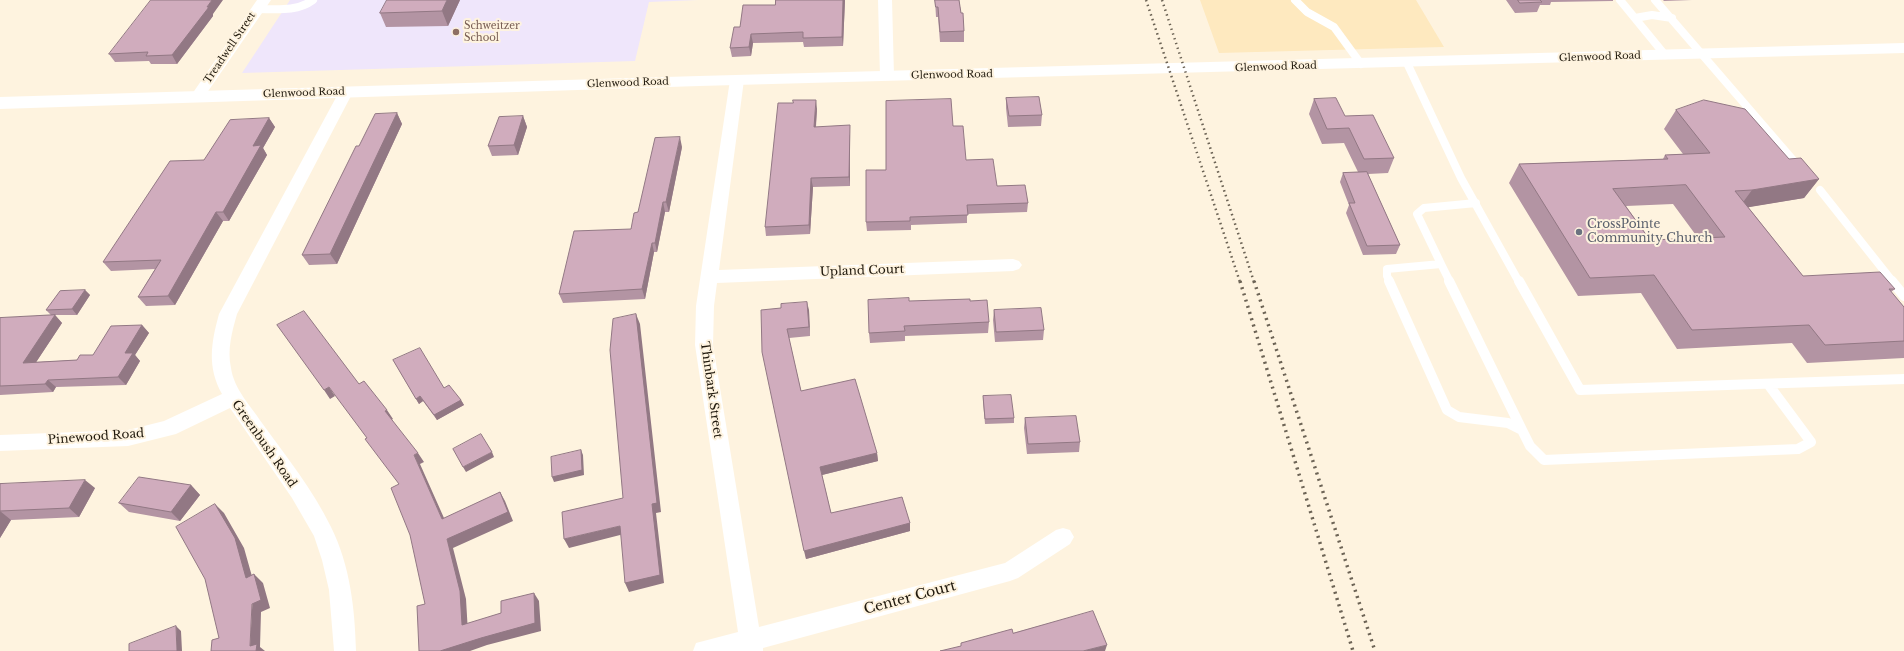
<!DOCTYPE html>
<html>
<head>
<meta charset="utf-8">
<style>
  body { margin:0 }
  canvas { display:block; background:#fef3df }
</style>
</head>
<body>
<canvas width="1904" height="651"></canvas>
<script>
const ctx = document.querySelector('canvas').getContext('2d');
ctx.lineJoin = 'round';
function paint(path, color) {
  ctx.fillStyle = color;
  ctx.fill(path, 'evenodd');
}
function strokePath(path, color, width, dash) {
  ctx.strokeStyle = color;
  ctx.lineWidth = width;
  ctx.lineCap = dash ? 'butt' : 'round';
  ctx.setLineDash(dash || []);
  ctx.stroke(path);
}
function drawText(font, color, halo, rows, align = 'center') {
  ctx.font = font + ' "Libre Baskerville",serif';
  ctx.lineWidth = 4;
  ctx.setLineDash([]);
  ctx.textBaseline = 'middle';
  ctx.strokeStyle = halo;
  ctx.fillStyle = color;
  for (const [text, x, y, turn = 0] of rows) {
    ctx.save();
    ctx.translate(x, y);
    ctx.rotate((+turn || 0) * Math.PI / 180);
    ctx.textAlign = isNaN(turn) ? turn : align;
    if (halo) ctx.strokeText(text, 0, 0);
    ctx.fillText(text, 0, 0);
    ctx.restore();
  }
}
paint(new Path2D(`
  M 1200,0 L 1416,0 L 1444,47 L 1219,53 Z`), '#fee9bf');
paint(new Path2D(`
  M 290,0 L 698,0 L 649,2 L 635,61 L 242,73 Z`), '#efe6fb');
strokePath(new Path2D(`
  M 1295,0 L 1307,12 L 1334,27 L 1361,64
  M 1620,0 L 1665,55
  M 1655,0 L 1800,168
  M 257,9 C 276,9 297,12 313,0
  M 1635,18 L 1652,15 L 1672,18
  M 1407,63 L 1461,178 L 1519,282
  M 1820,190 L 1893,282
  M 1441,264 L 1450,282
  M 1390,282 L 1387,276 L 1387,269 L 1441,264 L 1417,214 L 1424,208 L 1476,203`), '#fff', 8);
strokePath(new Path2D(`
  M 1389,281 L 1447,410 L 1459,417 L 1508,423 L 1522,430 L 1530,446 L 1544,460 L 1798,449 L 1811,442 L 1768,384
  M 1449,281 L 1522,430
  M 1519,281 L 1580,390 L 1904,379
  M 1892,281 L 1904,296`), '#fff', 10);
paint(new Path2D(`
  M 257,0 L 271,0 L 202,100 L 192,100 L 190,97 Z
  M 878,0 L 892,0 L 894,76 L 892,79 L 882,79 L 880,76 Z
  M 737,76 L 742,77 L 744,80 L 719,270 L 1013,259 L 1019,261 L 1022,265 L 1019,269 L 1013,271 L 717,283 L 714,306 L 713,345 L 759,627 L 1005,563 L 1056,530 L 1063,528 L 1070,530 L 1074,537 L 1070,544 L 1018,578 L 1010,581 L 763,648 L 763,651 L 693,651 L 696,643 L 738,632 L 695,345 L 696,306 L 730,80 L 732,77 Z
  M 346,88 L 351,89 L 353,92 L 237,314 C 232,332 227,349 231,368 C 234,389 250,405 262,423 C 286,456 313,490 331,527 C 350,565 355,609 356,651 L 334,651 L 329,590 L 322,560 L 314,536 L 292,498 L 230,408 L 176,434 L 128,446 L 0,451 L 0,435 L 128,430 L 164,421 L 222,394 C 207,367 211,343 219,314 L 339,92 L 341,89 Z`), '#fff');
paint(new Path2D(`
  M 1904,43 L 1904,53 L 699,86 L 0,109 L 0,97 L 699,76 Z`), '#fff');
strokePath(new Path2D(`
  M 1146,0 L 1240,282
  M 1162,0 L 1254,282`), '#6c6355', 2.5, [1.5, 3.5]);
strokePath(new Path2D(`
  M 1240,281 L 1353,651
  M 1254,281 L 1375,651`), '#6c6355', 3.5, [2, 4.5]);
paint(new Path2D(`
  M 460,0 L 448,26 L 386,27 L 380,13 Z
  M 776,0 L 845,0 L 843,46 L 804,47 L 803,42 L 753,43 L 751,56 L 732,57 L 730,48 L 740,27 L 775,5 Z
  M 935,0 L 959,0 L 961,13 L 964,31 L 964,42 L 940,42 L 938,17 L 936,17 Z
  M 1506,0 L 1613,0 L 1613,1 L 1551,2 L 1550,5 L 1540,5 L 1537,12 L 1515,13 Z
  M 1663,0 L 1692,0 L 1664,1 Z
  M 213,14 L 213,16 L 177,64 L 151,64 L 149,61 L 115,62 L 109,54 Z
  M 1006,98 L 1042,115 L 1041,126 L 1008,127 L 1006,108 Z
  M 1314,99 L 1345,116 L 1394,158 L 1388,173 L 1368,174 L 1400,245 L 1396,254 L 1363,255 L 1346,213 L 1349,205 L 1340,182 L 1343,173 L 1358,172 L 1344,143 L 1322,144 L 1309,114 Z
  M 817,109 L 816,127 L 850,135 L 850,186 L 813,187 L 810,234 L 766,236 L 765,227 Z
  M 1676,110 L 1789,159 L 1819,179 L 1804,198 L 1748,207 L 1803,276 L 1895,289 L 1891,292 L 1904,307 L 1904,358 L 1807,363 L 1792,343 L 1677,349 L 1641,293 L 1578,296 L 1509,183 L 1519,164 L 1663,159 L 1665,155 L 1683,154 L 1664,129 ZM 1673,204 L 1698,238 L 1650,240 L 1626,206 Z
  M 397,113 L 402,124 L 337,264 L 309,265 L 302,255 L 359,146 Z
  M 523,116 L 527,127 L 518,155 L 492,156 L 488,146 Z
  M 269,118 L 275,127 L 263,148 L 267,155 L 229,221 L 223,221 L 175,305 L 146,306 L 138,297 L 155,269 L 111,271 L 103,262 L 204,160 Z
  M 682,147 L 669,212 L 665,212 L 657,252 L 654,252 L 645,299 L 563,303 L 559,294 L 631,229 L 638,212 Z
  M 966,160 L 997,186 L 1028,203 L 1027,212 L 967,214 L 967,223 L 911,225 L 911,230 L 867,231 L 866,222 L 886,170 Z
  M 85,290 L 90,295 L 77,315 L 55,315 L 62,323 L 36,362 L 77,360 L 93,355 L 142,325 L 149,333 L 135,355 L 140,361 L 126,385 L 56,387 L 53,392 L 0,395 L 0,318 L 51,315 L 46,310 Z
  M 970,301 L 989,322 L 988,333 L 905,336 L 905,341 L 870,343 L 869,333 Z
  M 781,308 L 809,310 L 810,336 L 789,338 L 801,391 L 877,453 L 878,461 L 822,475 L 831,513 L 910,523 L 910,531 L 806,559 Z
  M 994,310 L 1044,330 L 1043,340 L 995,342 L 993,320 Z
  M 393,360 L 444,388 L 461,400 L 464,405 L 437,420 L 423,401 L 419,404 Z
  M 983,396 L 1014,418 L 1014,423 L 985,424 L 983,401 Z
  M 1025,418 L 1080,442 L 1079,452 L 1027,454 L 1024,428 Z
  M 0,484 L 95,488 L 79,517 L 11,520 L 0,538 Z
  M 191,485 L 200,495 L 180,521 L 129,512 L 119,503 Z`), '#b394a3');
paint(new Path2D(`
  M 212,0 L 223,0 L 213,14 L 213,16 L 177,64 L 172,55 Z
  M 447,0 L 460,0 L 448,26 L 442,11 Z
  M 843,0 L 845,0 L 843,46 L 842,37 Z
  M 751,34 L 753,43 L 751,56 L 749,47 Z
  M 816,100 L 817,109 L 815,136 L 814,127 Z
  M 397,113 L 402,124 L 337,264 L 330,254 Z
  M 523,116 L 527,127 L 518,155 L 514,145 Z
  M 269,118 L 275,127 L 263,148 L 267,155 L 229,221 L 223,212 L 253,146 Z
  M 850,125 L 850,186 L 849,177 Z
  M 680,137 L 682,147 L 669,212 L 666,202 Z
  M 811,178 L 813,187 L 810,234 L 809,225 Z
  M 1819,179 L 1804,198 L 1738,209 L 1752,190 Z
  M 663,202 L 665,212 L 657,252 L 655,243 Z
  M 216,212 L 223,221 L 175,305 L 168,296 Z
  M 652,243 L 654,252 L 645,299 L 642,289 Z
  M 85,290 L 90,295 L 77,315 L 72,309 Z
  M 807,302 L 809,310 L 810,336 L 809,327 Z
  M 636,314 L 640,324 L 661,512 L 656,513 L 664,583 L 629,592 L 625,583 Z
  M 55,315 L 62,323 L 31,370 L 23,363 Z
  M 142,325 L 149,333 L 135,355 L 140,361 L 126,385 L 118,377 L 125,353 Z
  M 48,380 L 56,387 L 53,392 L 45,384 Z
  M 329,387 L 335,396 L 330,399 L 324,390 Z
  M 420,396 L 423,401 L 419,404 L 416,399 Z
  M 461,400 L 464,405 L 437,420 L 434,415 Z
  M 387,410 L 393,419 L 391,420 L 385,411 Z
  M 581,450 L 583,455 L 584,475 L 554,482 L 552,477 Z
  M 492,452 L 494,457 L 466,472 L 463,467 Z
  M 418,453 L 424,462 L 420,464 L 448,527 L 442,519 L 414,455 Z
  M 877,453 L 878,461 L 822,475 L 820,467 Z
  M 85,480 L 95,488 L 79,517 L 69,508 Z
  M 191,485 L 200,495 L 180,521 L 171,512 Z
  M 500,492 L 505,501 L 513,521 L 453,548 L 466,599 L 468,633 L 462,625 L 447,539 Z
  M 215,504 L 224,513 L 244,548 L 255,587 L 246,578 Z
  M 0,511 L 11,520 L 0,538 Z
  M 910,523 L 910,531 L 806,559 L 804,551 Z
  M 620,526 L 624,534 L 569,548 L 564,539 Z
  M 254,574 L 263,583 L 270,608 L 261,612 L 260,647 L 265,651 L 255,651 L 250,646 Z
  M 534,593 L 539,601 L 541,631 L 487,645 L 470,651 L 440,651 Z
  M 176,626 L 181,631 L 182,651 L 177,651 Z
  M 1107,645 L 1105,651 L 1083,651 Z`), '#927884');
const building = new Path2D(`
  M 151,0 L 212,0 L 207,7 L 209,7 L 172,55 L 146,56 L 148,52 L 109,54 Z
  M 387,0 L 447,0 L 442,11 L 380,13 Z
  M 776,0 L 843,0 L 842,37 L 803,38 L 803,32 L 751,34 L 749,47 L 730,48 L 734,27 L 740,27 L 743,5 L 775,5 Z
  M 935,0 L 959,0 L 961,13 L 963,13 L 964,31 L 940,32 L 938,7 L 936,7 Z
  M 1518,0 L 1540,0 L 1542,2 L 1520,3 Z
  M 1039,97 L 1042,115 L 1009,116 L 1006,98 Z
  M 1336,98 L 1345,116 L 1373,115 L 1394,158 L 1364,159 L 1349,128 L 1327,129 L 1314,99 Z
  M 951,99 L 953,126 L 963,126 L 966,160 L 993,159 L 997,186 L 1025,185 L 1028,203 L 967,205 L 968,215 L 910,217 L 910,221 L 866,222 L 866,170 L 886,170 L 886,101 Z
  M 793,100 L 816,100 L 814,127 L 850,125 L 849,177 L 811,178 L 809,225 L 765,227 L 778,103 L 793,103 Z
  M 1704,100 L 1745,109 L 1789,159 L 1801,158 L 1819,179 L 1752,190 L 1735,191 L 1803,276 L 1880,272 L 1895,289 L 1889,289 L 1904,307 L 1904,341 L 1825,345 L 1809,325 L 1692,330 L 1654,275 L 1590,278 L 1519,164 L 1668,159 L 1665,155 L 1710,153 L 1676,110 ZM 1686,185 L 1725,237 L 1650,240 L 1613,189 Z
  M 397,113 L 330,254 L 302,255 L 356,146 L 359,146 L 375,114 Z
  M 523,116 L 514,145 L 488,146 L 499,117 Z
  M 269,118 L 253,146 L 261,145 L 223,212 L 216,212 L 168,296 L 138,297 L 161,260 L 103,262 L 170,161 L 204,160 L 230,120 Z
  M 680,137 L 666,202 L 663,202 L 655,243 L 652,243 L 642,289 L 559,294 L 574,231 L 631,229 L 634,213 L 638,212 L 655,138 Z
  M 1367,172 L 1400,245 L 1367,246 L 1349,203 L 1355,203 L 1343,173 Z
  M 85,290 L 72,309 L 46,310 L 60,291 Z
  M 909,298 L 909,301 L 970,299 L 970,301 L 987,300 L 989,322 L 904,326 L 905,331 L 869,333 L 868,300 Z
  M 807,302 L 809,327 L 787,329 L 801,391 L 855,379 L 877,453 L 820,467 L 831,513 L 902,497 L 910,523 L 804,551 L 762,352 L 761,310 L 781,308 L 781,304 Z
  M 1041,308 L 1044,330 L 996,332 L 994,310 Z
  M 304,311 L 359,384 L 364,381 L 387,410 L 385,411 L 418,453 L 414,455 L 442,519 L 500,492 L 508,512 L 447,539 L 460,591 L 462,625 L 501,613 L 501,601 L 534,593 L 535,623 L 481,638 L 440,651 L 419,651 L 417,606 L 425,604 L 410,535 L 391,488 L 399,484 L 365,439 L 367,438 L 329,387 L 324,390 L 277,325 Z
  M 636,314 L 657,503 L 652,504 L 660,575 L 625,583 L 620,526 L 564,539 L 562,512 L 623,498 L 610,350 L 613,319 Z
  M 55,315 L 23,363 L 77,360 L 80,355 L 93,355 L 111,326 L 142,325 L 125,353 L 133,353 L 118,377 L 48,380 L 45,384 L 0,386 L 0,318 Z
  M 420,348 L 444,388 L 449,385 L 461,400 L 434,415 L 420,396 L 416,399 L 393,360 Z
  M 1011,395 L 1014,418 L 985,419 L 983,396 Z
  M 1076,416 L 1080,442 L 1028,444 L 1025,418 Z
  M 481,434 L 492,452 L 463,467 L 453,449 Z
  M 581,450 L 582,470 L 552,477 L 551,457 Z
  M 139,477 L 191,485 L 171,512 L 119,503 Z
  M 85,480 L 69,508 L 0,511 L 0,484 Z
  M 215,504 L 235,538 L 246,578 L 254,574 L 261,600 L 252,604 L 250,646 L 257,644 L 256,651 L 211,651 L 212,640 L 219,638 L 205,579 L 176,527 Z
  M 1093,611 L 1107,645 L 1083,651 L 940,651 L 961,646 L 961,643 L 1012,629 L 1013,633 Z
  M 176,626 L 177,651 L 129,651 L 129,644 Z`);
paint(building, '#d0acbd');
strokePath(building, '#927884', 1);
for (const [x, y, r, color] of [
  [456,32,4,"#8d6e63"],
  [1579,232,4,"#6b7280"]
]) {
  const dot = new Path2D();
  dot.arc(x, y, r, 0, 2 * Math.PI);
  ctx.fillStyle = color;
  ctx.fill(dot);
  strokePath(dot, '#fef3df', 1.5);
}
drawText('10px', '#785e54', '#fef3df', [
  ["Schweitzer",464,26],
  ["School",464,38]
], 'left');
drawText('10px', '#20190d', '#fef3df', [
  ["Treadwell Street",230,48,-56],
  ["Glenwood Road",1600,57,-2],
  ["Glenwood Road",1276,67,-2],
  ["Glenwood Road",952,75,-1],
  ["Glenwood Road",628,83,-2],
  ["Glenwood Road",304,93,-2]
]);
drawText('12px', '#5b616d', '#fef3df', [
  ["CrossPointe",1587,225],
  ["Community Church",1587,239]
], 'left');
drawText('12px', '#20190d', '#fef3df', [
  ["Upland Court",862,271,-2],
  ["Thinbark Street",711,390,82],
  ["Pinewood Road",96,437,-4],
  ["Greenbush Road",264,444,55]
]);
drawText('14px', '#20190d', '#fef3df', [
  ["Center Court",910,598,-15]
]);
</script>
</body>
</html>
